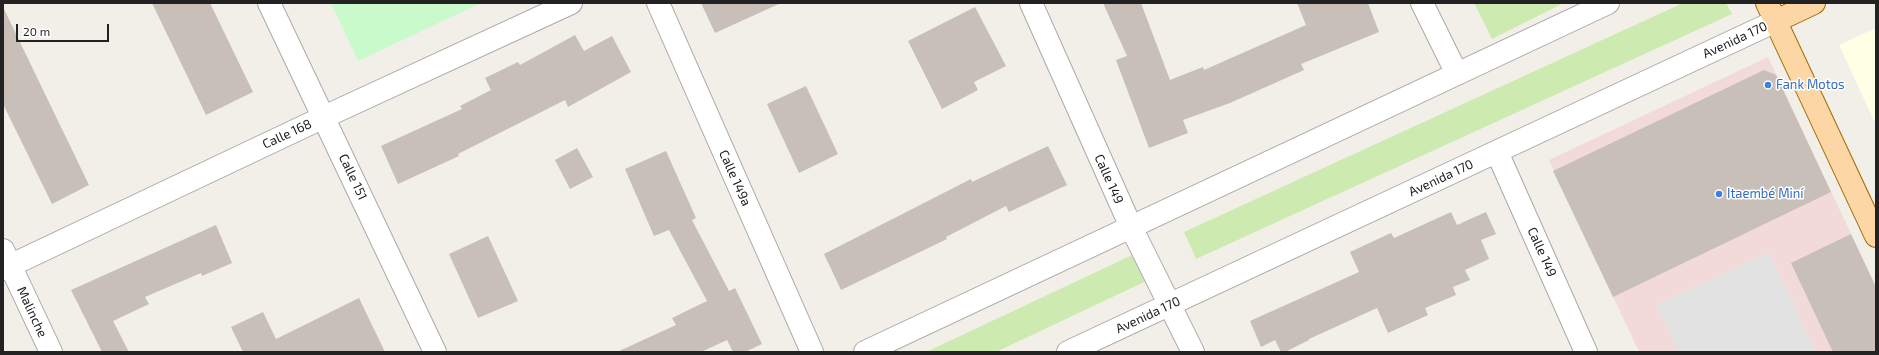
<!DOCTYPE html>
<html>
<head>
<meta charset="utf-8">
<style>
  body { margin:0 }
  #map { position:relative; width:1879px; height:355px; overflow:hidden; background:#f2efe9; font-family:"Exo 2",sans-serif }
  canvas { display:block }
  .frame { position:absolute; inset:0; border:4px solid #222; pointer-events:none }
  .scale { position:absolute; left:16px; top:24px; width:93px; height:18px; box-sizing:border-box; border:2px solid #222; border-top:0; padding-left:5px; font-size:12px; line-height:14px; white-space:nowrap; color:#222; -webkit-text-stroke:3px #fff; paint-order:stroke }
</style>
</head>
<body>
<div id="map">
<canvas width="1879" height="355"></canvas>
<div class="frame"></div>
<div class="scale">20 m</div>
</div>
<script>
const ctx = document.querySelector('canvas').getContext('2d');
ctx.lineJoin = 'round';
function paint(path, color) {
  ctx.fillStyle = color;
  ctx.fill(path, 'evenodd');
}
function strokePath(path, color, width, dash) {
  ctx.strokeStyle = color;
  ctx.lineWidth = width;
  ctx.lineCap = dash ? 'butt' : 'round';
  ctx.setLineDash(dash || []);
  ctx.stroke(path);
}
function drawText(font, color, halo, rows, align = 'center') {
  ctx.font = font + ' "Exo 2",sans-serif';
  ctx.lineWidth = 3;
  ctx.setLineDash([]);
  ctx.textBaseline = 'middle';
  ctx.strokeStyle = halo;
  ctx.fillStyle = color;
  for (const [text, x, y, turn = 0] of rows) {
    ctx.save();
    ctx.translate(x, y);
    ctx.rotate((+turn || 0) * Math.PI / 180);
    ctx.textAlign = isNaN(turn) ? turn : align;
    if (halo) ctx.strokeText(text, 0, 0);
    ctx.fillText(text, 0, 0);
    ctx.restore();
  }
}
paint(new Path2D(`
  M 1768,57 L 1876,287 L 1876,352 L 1639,352 L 1549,160 Z`), '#f2dad9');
paint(new Path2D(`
  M 1876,28 L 1876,125 L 1839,45 Z`), '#ffffe5');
paint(new Path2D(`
  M 1474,3 L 1564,3 L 1492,39 Z
  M 1683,3 L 1726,3 L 1732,14 L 1196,259 L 1184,232 Z
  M 1145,249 L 1157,276 L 996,352 L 926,352 Z`), '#cdebb0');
paint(new Path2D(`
  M 331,3 L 481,3 L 358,61 Z`), '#c8facc');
paint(new Path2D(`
  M 1769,252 L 1816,352 L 1678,352 L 1656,305 Z`), '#e2e2e2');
paint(new Path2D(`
  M 152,3 L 210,3 L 253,92 L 206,115 Z
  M 701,3 L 781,3 L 715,33 Z
  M 1103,3 L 1141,3 L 1170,80 L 1203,67 L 1204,70 L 1306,25 L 1297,3 L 1368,3 L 1379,32 L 1301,64 L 1304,70 L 1230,103 L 1183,120 L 1188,133 L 1149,148 L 1116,60 L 1127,56 Z
  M 3,7 L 89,185 L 52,204 L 3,104 Z
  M 975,7 L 1006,66 L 974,82 L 978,90 L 942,109 L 908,41 Z
  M 575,35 L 584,51 L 612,36 L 631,72 L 568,107 L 565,100 L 458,154 L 459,156 L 398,184 L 381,146 L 462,109 L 460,106 L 491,90 L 485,78 L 518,62 L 520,65 Z
  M 1764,70 L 1776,75 L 1831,192 L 1613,297 L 1553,171 Z
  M 806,86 L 838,154 L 799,173 L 767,104 Z
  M 1048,146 L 1067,185 L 1009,212 L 1006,206 L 946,237 L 947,239 L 841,290 L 824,254 L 971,179 L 972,182 Z
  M 577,148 L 593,177 L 570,189 L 555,160 Z
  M 666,151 L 696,218 L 692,220 L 729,291 L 735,288 L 762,344 L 745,352 L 733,352 L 727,340 L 701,352 L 617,352 L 676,325 L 672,318 L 707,301 L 669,230 L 654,236 L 625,169 Z
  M 1451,212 L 1457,225 L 1486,212 L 1496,234 L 1481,240 L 1489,259 L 1465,270 L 1470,280 L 1453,287 L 1456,295 L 1425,308 L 1428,315 L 1388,333 L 1377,308 L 1309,339 L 1309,340 L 1285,352 L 1281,352 L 1275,340 L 1261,347 L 1250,321 L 1359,272 L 1350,252 L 1391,233 L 1394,238 Z
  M 216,225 L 232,263 L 202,276 L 201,273 L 145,297 L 149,304 L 113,321 L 129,352 L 102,352 L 71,290 Z
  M 1851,234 L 1876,287 L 1876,352 L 1833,352 L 1791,263 Z
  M 488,236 L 518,301 L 478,318 L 449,254 Z
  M 359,298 L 385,352 L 243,352 L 231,327 L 263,312 L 276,339 Z`), '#c7bfb8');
const minor = new Path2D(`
  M 269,3 L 435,352
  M 658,3 L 812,352
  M 1031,3 L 1131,227 L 1193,352
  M 1422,3 L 1457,74
  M 1497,152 L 1586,352
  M 3,250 L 51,352
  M 3,269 L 324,117 L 571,3
  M 865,352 L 1608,3
  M 1068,352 L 1776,21`);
const major = new Path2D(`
  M 1767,3 L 1876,236
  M 1776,21 L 1814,3`);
strokePath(minor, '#a9a9a9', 24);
strokePath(major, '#a06b00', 24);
strokePath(minor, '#fff', 22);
strokePath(major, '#fcd6a4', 22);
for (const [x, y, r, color] of [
  [1768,85,4,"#3f7fe0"],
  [1719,194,4,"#3f7fe0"]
]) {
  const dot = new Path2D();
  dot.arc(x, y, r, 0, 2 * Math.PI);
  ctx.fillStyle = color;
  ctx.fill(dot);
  strokePath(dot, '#fff', 1.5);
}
drawText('13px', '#222', '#fff', [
  ["Avenida 170",1735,40,-25],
  ["Calle 168",287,134,-25],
  ["Calle 151",353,177,65],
  ["Calle 149a",735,178,66],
  ["Avenida 170",1441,178,-25],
  ["Calle 149",1109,179,66],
  ["Calle 149",1542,252,66],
  ["Malinche",32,312,65],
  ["Avenida 170",1148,315,-25]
]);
drawText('13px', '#366cbe', '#fff', [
  ["Fank Motos",1776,85],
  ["Itaembé Miní",1727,194]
], 'left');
</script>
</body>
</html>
